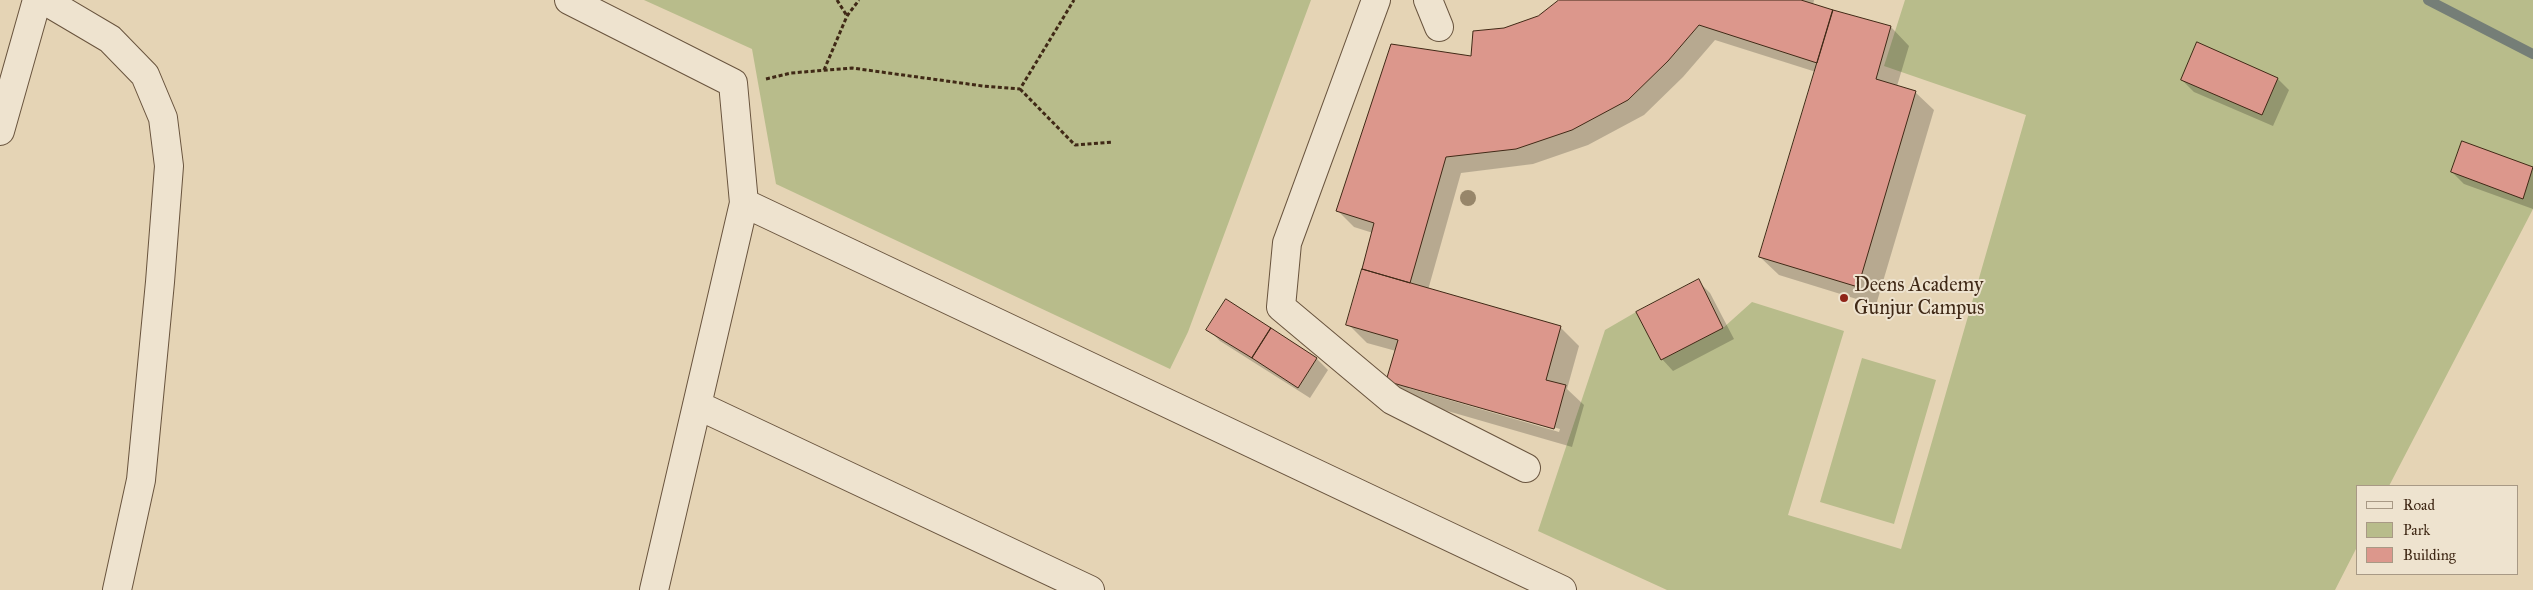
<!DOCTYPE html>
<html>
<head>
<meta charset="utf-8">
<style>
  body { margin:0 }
  #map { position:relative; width:2533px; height:590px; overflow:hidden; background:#e5d4b5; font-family:"IM FELL Great Primer",serif }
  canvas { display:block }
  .legend { position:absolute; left:2356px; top:485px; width:162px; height:90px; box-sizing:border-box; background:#eee3cf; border:1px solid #a89985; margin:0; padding:6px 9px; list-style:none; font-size:15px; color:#402916 }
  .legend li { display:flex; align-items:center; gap:10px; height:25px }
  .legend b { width:25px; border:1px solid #a89985 }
</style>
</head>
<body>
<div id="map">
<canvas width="2533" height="590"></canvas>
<ul class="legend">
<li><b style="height:6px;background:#eee3cf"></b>Road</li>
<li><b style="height:14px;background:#b8bc8b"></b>Park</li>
<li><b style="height:14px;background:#dc978c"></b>Building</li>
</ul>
</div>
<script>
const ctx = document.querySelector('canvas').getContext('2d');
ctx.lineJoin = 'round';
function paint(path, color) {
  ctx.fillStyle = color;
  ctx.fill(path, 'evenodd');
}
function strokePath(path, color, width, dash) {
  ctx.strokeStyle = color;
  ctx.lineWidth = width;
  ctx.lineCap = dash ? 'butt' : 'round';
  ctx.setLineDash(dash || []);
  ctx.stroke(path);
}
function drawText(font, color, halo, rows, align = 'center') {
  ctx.font = font + ' "IM FELL Great Primer",serif';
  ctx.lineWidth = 4;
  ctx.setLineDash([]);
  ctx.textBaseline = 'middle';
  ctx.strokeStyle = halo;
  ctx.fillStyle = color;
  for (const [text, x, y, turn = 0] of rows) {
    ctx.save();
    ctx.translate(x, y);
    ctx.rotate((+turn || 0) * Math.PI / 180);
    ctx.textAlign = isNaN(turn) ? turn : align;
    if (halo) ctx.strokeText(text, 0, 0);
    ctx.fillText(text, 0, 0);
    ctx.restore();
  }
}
paint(new Path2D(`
  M 644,0 L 1311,0 L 1188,332 L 1170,369 L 776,184 L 752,49 Z
  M 1905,0 L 2533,0 L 2533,209 L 2389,486 L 2357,486 L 2357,547 L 2335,590 L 1667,590 L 1538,531 L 1605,330 L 1636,312 L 1661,360 L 1723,328 L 1752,302 L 1844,331 L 1788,515 L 1901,549 L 2026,115 L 1884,66 Z
  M 1862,358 L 1936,380 L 1894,524 L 1820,502 Z`), '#b8bc8b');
paint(new Path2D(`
  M 1561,0 L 1814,0 L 1813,5 L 1891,27 L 1909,46 L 1897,86 L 1915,92 L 1934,110 L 1876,305 L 1779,275 L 1760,257 L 1816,72 L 1715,40 L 1683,77 L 1644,115 L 1588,145 L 1533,164 L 1461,173 L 1428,290 L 1561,328 L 1579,346 L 1567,389 L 1584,405 L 1572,447 L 1406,399 L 1387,381 L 1396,351 L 1367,343 L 1348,324 L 1373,233 L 1354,227 L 1338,211 L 1473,57 L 1505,29 L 1538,17 ZM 1408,386 L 1560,429 L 1559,432 L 1408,388 Z
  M 2278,79 L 2289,90 L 2273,126 L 2194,92 L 2182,80 Z
  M 2463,142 L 2533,168 L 2533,209 L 2464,184 L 2452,172 Z
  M 1698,281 L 1710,293 L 1734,339 L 1673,371 L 1662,359 Z
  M 1226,301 L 1317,359 L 1328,370 L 1310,398 L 1220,341 L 1208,329 Z`), '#0003');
strokePath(new Path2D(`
  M 2428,0 L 2533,54`), '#757e77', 10);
const building = new Path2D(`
  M 1559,0 L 1801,0 L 1833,10 L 1817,63 L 1699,25 L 1668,61 L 1628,100 L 1572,130 L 1516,149 L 1446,157 L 1410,283 L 1362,269 L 1374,223 L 1336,211 L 1391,44 L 1471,56 L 1473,31 L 1504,28 L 1538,16 Z
  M 1833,10 L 1891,26 L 1876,79 L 1916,91 L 1858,287 L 1759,257 Z
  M 2197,42 L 2278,78 L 2262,115 L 2181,80 Z
  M 2462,141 L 2533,167 L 2523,199 L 2451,172 Z
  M 1362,269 L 1561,326 L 1546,380 L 1566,385 L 1554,429 L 1386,381 L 1398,340 L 1346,325 Z
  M 1699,279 L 1723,328 L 1661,360 L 1636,312 Z
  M 1226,299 L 1271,328 L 1252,358 L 1206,330 Z
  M 1271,328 L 1317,358 L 1298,388 L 1252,358 Z`);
paint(building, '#dc978c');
strokePath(building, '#402916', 1);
const minor = new Path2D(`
  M 44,0 L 110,39 L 145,75 L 163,118 L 169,166 L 160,282 L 141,480 L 117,590
  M 569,0 L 733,83 L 744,203 L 654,590
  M 1376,0 L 1287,243 L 1281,307 L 1392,400 L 1526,468
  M 1428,0 L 1439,27
  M 0,131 L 37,0
  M 744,203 L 1562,590
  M 697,405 L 1090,590`);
strokePath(minor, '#69543e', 30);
strokePath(new Path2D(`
  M 837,0 L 847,16
  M 824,70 L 847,16 L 859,0
  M 766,79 L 791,73 L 852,68 L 983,86 L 1020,89 L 1074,0
  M 1020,89 L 1075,145 L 1113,142`), '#402916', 3, [4, 2.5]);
strokePath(minor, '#eee3cf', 28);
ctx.fillStyle = '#97866a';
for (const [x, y] of [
  [1468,198]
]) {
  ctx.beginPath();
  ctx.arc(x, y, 8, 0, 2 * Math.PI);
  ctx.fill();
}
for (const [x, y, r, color] of [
  [1844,298,5,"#8f2418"]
]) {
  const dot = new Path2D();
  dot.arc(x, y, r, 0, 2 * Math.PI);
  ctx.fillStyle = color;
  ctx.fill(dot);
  strokePath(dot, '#eee3cf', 2);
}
drawText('20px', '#402916', '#eee3cf', [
  ["Deens Academy",1854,286],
  ["Gunjur Campus",1854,309]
], 'left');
</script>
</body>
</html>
